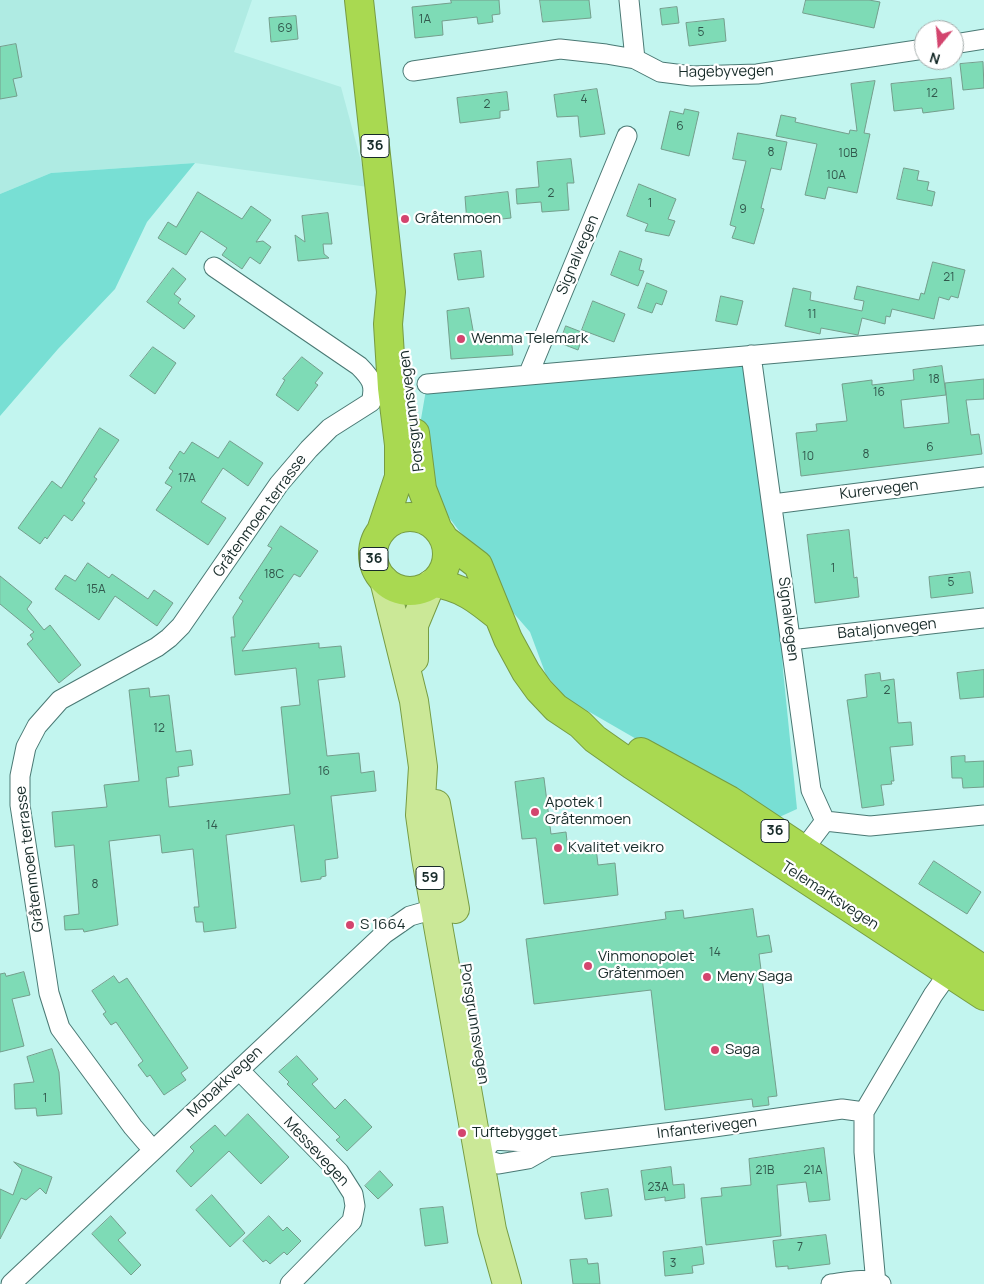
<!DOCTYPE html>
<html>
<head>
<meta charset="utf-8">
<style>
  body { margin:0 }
  #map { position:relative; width:984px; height:1284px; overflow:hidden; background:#c2f5ef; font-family:Manrope,sans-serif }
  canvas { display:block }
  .north { position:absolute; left:914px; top:20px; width:50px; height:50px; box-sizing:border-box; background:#fff; border:1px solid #a2aaa9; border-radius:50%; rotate:197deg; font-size:14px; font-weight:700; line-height:20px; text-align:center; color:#172b29 }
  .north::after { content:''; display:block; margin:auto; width:18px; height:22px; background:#d3456e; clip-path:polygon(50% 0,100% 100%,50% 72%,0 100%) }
</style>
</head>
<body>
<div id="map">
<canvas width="984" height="1284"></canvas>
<div class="north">N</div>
</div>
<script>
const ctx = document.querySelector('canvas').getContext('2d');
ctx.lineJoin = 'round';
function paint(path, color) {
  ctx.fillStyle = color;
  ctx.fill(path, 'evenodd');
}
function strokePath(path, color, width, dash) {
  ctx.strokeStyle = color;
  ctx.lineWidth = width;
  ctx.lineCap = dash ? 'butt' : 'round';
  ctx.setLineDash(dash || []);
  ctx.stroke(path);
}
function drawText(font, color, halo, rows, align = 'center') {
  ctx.font = font + ' Manrope,sans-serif';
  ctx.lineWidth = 4.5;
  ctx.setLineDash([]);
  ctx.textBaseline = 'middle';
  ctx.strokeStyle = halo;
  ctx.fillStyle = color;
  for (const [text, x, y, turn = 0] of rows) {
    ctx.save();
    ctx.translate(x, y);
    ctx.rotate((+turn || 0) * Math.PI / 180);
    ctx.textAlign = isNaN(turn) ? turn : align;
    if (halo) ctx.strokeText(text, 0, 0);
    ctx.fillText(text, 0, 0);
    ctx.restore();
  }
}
paint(new Path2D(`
  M 0,0 L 252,0 L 234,52 L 341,87 L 368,187 L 195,163 L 51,173 L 0,194 Z`), '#afebe3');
paint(new Path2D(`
  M 195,163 L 147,222 L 115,289 L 58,349 L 0,416 L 0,194 L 51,173 Z
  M 751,355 L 773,504 L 783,670 L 797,809 L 775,819 L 567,699 L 546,675 L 530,632 L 510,609 L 480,552 L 460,532 L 434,498 L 421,419 L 427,384 Z`), '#78dfd4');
const building = new Path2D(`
  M 451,0 L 499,0 L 500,14 L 492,15 L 493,22 L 478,24 L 477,17 L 442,21 L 443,35 L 415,38 L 412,7 L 451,3 Z
  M 540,0 L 589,0 L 591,18 L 543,22 Z
  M 806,0 L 869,0 L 880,2 L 874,28 L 803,13 Z
  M 677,7 L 679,23 L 662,25 L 660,9 Z
  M 296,16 L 298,39 L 271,42 L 269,18 Z
  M 724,19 L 726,41 L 689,46 L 686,23 Z
  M 16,44 L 22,77 L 13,79 L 17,96 L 0,99 L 0,47 Z
  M 983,62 L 984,88 L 963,90 L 960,64 Z
  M 951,78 L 954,109 L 923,113 L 922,108 L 894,111 L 891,84 Z
  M 875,81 L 864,133 L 870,134 L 857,193 L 828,187 L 825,199 L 805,195 L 817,144 L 776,136 L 781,115 L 796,118 L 795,122 L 849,134 L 850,130 L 857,131 L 851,84 Z
  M 597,89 L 605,134 L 580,137 L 578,116 L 557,117 L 554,95 Z
  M 507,92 L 509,110 L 500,111 L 500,118 L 460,123 L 457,98 Z
  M 685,109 L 699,112 L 689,156 L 661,149 L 670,111 L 683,114 Z
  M 738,133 L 787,142 L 781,170 L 771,168 L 761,208 L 764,209 L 754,244 L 732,238 L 736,227 L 730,225 L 746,161 L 733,159 Z
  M 571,159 L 574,183 L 567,183 L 569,210 L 542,212 L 541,202 L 517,204 L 516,189 L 539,187 L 537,162 Z
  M 904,168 L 919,171 L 917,180 L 929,182 L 927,190 L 935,192 L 932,206 L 897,199 Z
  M 639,184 L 676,199 L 668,219 L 675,221 L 669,236 L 645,231 L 648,224 L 627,216 Z
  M 198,192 L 242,219 L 251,206 L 271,220 L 256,242 L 263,241 L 271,247 L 260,264 L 250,257 L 242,269 L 222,255 L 227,248 L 201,231 L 186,255 L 158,238 L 168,222 L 176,227 Z
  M 508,192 L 511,218 L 467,223 L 465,197 Z
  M 328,213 L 332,244 L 323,244 L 324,254 L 329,258 L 298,261 L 295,235 L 305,242 L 302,216 Z
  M 481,251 L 484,277 L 458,280 L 454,254 Z
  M 620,251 L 642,259 L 639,270 L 644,271 L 638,286 L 611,275 Z
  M 933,262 L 965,270 L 958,298 L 951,296 L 949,300 L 939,297 L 934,319 L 892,309 L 890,317 L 886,316 L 885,324 L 862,318 L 858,335 L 821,328 L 820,334 L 785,326 L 793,288 L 811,292 L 810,300 L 862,311 L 864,301 L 854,299 L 857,286 L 919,300 L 921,293 L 924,294 Z
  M 173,268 L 186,279 L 174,294 L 181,299 L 178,303 L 195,316 L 184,329 L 147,302 Z
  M 647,283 L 667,291 L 662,305 L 656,303 L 652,313 L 638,308 Z
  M 721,296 L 743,301 L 737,325 L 716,321 Z
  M 593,301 L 625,314 L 614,342 L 582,330 Z
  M 469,308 L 475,341 L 511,337 L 513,355 L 451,359 L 447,311 Z
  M 566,326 L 584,333 L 578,350 L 560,343 Z
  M 153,347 L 176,363 L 155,394 L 130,376 Z
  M 302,357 L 323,373 L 315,383 L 318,385 L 298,411 L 276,395 L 285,380 L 283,379 Z
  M 942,366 L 946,395 L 901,400 L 904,428 L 949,423 L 945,383 L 984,379 L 984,399 L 966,400 L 971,435 L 979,434 L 982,454 L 801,476 L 796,433 L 817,431 L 816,424 L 847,421 L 842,384 L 872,380 L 872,385 L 914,380 L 913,370 Z
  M 100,428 L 119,440 L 94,477 L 97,479 L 82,501 L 85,503 L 72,521 L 64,515 L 47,539 L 45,537 L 40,544 L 18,528 L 52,481 L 61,488 Z
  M 230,441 L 263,463 L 248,486 L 223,468 L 201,502 L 226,518 L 208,545 L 156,510 L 172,487 L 165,483 L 173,471 L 169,468 L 180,451 L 184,454 L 192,442 L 218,458 Z
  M 281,526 L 318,551 L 300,577 L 294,574 L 242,651 L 319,643 L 319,648 L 341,646 L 345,677 L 318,680 L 327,756 L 359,753 L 361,773 L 374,771 L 376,791 L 331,796 L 338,858 L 325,860 L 326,876 L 321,877 L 321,879 L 301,882 L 294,825 L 226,835 L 236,928 L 204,932 L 203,922 L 196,922 L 194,907 L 199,907 L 193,849 L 162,853 L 160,835 L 109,841 L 118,925 L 84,932 L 83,929 L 65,930 L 64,916 L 79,914 L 74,845 L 55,847 L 52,812 L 107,807 L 104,785 L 139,781 L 129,690 L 149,688 L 150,697 L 169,695 L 176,752 L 191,750 L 193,765 L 178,767 L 179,776 L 166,778 L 169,807 L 290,794 L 281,707 L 300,705 L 296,668 L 235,675 L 231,637 L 235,637 L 233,617 L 243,601 L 239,598 L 272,548 L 268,546 Z
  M 849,530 L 854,578 L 857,577 L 859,597 L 815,603 L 807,535 Z
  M 88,563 L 109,578 L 112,574 L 148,599 L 154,590 L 173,603 L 157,626 L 115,596 L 99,620 L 55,589 L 65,575 L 75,581 Z
  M 970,572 L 973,593 L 931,598 L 929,577 Z
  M 0,576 L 32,602 L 27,609 L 44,630 L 50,625 L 81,665 L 59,683 L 27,644 L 33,639 L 30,635 L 34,632 L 0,604 Z
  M 984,670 L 984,697 L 960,699 L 957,673 Z
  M 880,673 L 881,681 L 894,679 L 898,723 L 911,722 L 913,745 L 890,747 L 894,781 L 891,781 L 892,784 L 881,785 L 884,805 L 862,808 L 847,700 L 867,697 L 865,675 Z
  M 965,756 L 965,762 L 984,761 L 984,787 L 963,788 L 962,778 L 952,778 L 951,757 Z
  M 544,778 L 551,834 L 566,832 L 568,850 L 596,847 L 598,865 L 615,863 L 618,895 L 544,904 L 536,838 L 522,839 L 515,782 Z
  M 934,861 L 981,892 L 967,914 L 919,884 Z
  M 753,909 L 757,937 L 769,935 L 772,952 L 759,954 L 777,1096 L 768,1097 L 769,1105 L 753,1107 L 752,1099 L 665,1110 L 651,990 L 534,1004 L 526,939 L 666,919 L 665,912 L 683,910 L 684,918 Z
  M 24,972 L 30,995 L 12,999 L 24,1046 L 0,1052 L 0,974 L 5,973 L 6,976 Z
  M 114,976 L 119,983 L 127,978 L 188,1068 L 181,1073 L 186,1080 L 164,1095 L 150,1075 L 147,1077 L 138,1065 L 143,1061 L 116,1022 L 111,1025 L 103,1014 L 106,1012 L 92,991 Z
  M 52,1049 L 59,1072 L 62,1114 L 37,1116 L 36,1108 L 15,1109 L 14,1084 L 34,1082 L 27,1057 Z
  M 297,1056 L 318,1079 L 312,1084 L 335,1109 L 345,1099 L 372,1127 L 347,1151 L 336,1140 L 340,1137 L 287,1084 L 289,1082 L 279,1072 Z
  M 248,1114 L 289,1157 L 261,1184 L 229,1151 L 191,1187 L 176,1171 L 194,1151 L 190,1147 L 215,1125 L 225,1136 Z
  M 824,1148 L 830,1200 L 809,1202 L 806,1182 L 777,1185 L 781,1236 L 706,1245 L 701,1198 L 722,1196 L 721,1188 L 751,1185 L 749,1159 Z
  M 14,1162 L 52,1177 L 46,1194 L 40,1188 L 26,1200 L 21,1198 L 0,1239 L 0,1189 L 13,1195 L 22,1170 Z
  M 671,1167 L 673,1185 L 684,1184 L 685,1198 L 665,1201 L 665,1197 L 645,1200 L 641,1171 Z
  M 380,1171 L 393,1185 L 378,1199 L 365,1186 Z
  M 608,1189 L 612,1216 L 585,1219 L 581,1193 Z
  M 212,1195 L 245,1233 L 230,1247 L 196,1210 Z
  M 443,1207 L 448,1243 L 425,1246 L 420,1209 Z
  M 111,1216 L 126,1233 L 118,1240 L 141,1265 L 131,1275 L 92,1234 Z
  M 269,1216 L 283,1231 L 287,1227 L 301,1241 L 287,1255 L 284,1252 L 270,1264 L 266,1260 L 263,1262 L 243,1241 Z
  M 826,1235 L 830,1264 L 788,1269 L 788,1266 L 776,1267 L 773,1241 Z
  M 702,1247 L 704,1264 L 692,1266 L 693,1273 L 665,1276 L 663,1252 Z
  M 587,1259 L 588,1264 L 598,1263 L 600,1284 L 573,1284 L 570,1260 Z`);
paint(building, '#7edbb6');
strokePath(building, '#749e8c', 1);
const street = new Path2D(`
  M 629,0 L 635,59
  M 954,44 L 984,39
  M 413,71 L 560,49 L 606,54 L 635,59 L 660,72 L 692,76 L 757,74 L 924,49
  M 751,355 L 811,790 L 825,821 L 797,858
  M 529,373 L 627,136
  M 427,384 L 984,335
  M 773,504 L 984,477
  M 790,640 L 984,618
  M 825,821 L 870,826 L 984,815
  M 239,1070 L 339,1172 L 353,1194 L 355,1206 L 352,1221 L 290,1284
  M 549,1147 L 528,1159 L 499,1164 L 479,1157 L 493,1140 L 526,1142 L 549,1147 L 707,1128 L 842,1109 L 864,1112
  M 152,1149 L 133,1127 L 60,1028 L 49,993 L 20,805 L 20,776 L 26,747 L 37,726 L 60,700 L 157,647 L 169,638 L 181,626 L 279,484 L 309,449 L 330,428 L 371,402 C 376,385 371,378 359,366 L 214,267
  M 11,1284 L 384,934 L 410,916 L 445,906
  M 831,1284 C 846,1282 867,1277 881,1284
  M 876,1284 L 864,1152 L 864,1112 L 933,995 L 955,964`);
const primary = new Path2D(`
  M 384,580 L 414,701 L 423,767 L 420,815 L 426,858 L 492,1230 L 507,1284
  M 414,659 L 414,625 L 431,584
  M 436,804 L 455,909`);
const highway = new Path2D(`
  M 359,0 L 391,292 L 388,324 L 392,388 L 399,445 L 399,477 L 381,531
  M 415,433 L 422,489 L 438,530
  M373 554a37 37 0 1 1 74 0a37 37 0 1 1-74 0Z
  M 444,539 L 478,565 L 508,639 L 526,672 L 539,690 L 556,708 L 580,724 L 595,739 L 632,765 L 984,996
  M 434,583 C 462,587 477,599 499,617
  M 641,752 L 729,800 L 984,970`);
strokePath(street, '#4a7974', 21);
strokePath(primary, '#769c43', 30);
strokePath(highway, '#769c43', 30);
strokePath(street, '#fff', 19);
strokePath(primary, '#cbe897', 28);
strokePath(highway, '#a9d951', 28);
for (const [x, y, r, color] of [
  [405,219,5,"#d3456e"],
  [461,339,5,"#d3456e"],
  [535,812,5,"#d3456e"],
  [558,848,5,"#d3456e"],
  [350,925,5,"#d3456e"],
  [588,966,5,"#d3456e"],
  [707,977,5,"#d3456e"],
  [715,1050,5,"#d3456e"],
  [462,1133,5,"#d3456e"]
]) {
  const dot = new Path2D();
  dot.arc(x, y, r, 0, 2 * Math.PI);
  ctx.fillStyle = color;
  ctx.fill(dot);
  strokePath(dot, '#fff', 2);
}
drawText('12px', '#31574c', null, [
  ["1A",425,20],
  ["69",285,29],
  ["5",701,33],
  ["12",932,94],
  ["4",584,100],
  ["2",487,105],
  ["6",680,127],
  ["8",771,153],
  ["10B",848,154],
  ["10A",836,176],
  ["2",551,194],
  ["1",650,204],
  ["9",743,210],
  ["21",949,278],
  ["11",812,315],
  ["18",934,380],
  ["16",879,393],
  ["6",930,448],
  ["8",866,455],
  ["10",808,457],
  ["17A",187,479],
  ["1",833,569],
  ["18C",274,575],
  ["5",951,583],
  ["15A",96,590],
  ["2",887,691],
  ["12",159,729],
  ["16",324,772],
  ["14",212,826],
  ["8",95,885],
  ["14",715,953],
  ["1",45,1099],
  ["21B",765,1171],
  ["21A",813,1171],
  ["23A",658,1188],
  ["7",800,1248],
  ["3",673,1264]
]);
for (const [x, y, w] of [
  [375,146,28],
  [374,559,28],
  [775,831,28],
  [430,878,28]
]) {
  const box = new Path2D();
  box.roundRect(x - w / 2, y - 11.5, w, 23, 4);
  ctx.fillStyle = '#fff';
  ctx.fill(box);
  strokePath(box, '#172b29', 1);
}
drawText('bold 14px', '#172b29', null, [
  ["36",375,146],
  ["36",374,559],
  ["36",775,831],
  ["59",430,878]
]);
drawText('15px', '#172b29', '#fff', [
  ["Hagebyvegen",726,72,-1],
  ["Signalvegen",578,255,-67],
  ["Porsgrunnsvegen",412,411,-97],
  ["Kurervegen",879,490,-7],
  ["Gråtenmoen terrasse",260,516,-54],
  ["Signalvegen",788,619,83],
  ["Bataljonvegen",887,629,-6],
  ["Gråtenmoen terrasse",30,859,-97],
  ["Telemarksvegen",830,896,33],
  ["Porsgrunnsvegen",474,1024,81],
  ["Mobakkvegen",225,1082,-43],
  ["Infanterivegen",707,1128,-7],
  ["Messevegen",316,1152,47]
]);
drawText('15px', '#172b29', '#fff', [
  ["Gråtenmoen",415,219],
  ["Wenma Telemark",471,339],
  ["Apotek 1",545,803],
  ["Gråtenmoen",545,820],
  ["Kvalitet veikro",568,848],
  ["S 1664",360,925],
  ["Vinmonopolet",598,957],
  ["Gråtenmoen",598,974],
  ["Meny Saga",717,977],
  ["Saga",725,1050],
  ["Tuftebygget",472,1133]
], 'left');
</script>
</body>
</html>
